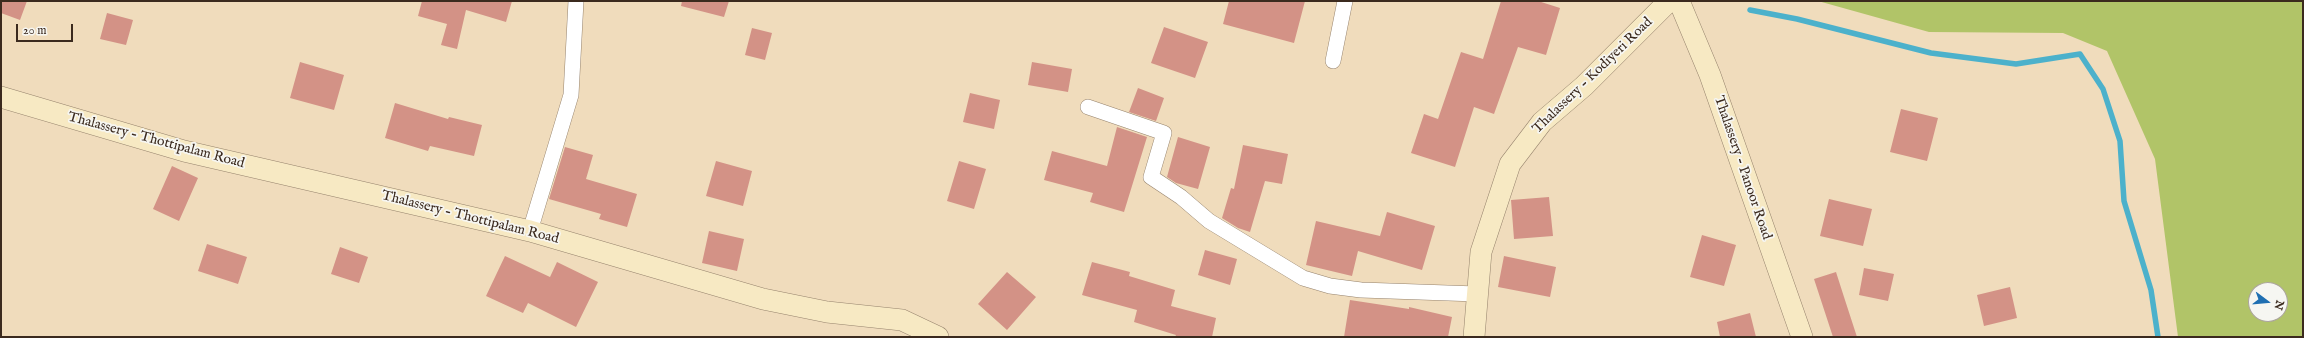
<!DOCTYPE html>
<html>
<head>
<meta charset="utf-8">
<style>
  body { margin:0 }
  #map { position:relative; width:2304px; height:338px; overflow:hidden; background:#f0dcbc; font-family:"IM FELL English",serif }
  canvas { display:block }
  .frame { position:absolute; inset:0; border:2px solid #3b2a1e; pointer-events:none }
  .north { position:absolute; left:2248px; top:282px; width:40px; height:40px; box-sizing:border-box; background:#f6f6f2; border:1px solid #aba49d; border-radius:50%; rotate:106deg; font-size:11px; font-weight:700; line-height:16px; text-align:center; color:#3b2a1e }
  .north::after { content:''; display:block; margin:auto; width:14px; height:18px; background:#1f6fb2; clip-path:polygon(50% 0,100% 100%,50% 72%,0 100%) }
  .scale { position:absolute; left:16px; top:24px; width:57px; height:18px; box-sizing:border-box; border:2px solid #3b2a1e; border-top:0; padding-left:5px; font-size:12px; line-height:14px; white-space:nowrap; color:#3b2a1e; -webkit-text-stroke:3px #f6f6f2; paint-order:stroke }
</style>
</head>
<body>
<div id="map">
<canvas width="2304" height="338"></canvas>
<div class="frame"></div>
<div class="north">N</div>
<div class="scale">20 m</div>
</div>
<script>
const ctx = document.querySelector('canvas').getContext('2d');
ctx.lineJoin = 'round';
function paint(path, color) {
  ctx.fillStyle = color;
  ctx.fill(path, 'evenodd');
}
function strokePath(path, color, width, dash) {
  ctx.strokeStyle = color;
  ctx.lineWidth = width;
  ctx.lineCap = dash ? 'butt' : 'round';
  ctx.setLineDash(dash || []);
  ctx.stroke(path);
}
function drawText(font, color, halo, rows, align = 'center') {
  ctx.font = font + ' "IM FELL English",serif';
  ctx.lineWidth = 3.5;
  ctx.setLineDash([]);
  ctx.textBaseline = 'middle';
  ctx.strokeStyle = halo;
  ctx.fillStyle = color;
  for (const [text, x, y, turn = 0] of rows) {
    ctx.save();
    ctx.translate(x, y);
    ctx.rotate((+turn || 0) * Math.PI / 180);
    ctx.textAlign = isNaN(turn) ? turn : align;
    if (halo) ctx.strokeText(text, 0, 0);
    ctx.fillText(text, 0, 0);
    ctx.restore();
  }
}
paint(new Path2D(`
  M 1818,1 L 2303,1 L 2303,337 L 2178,337 L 2155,159 L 2107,51 L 2063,33 L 1929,32 ZM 2256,290 L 2280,290 L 2280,314 L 2256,314 Z`), '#b1c468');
strokePath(new Path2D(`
  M 1750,10 L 1797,19 L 1931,53 L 2016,64 L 2080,54 L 2103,89 L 2120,141 L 2124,201 L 2151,290 L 2158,337`), '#4cb1cb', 5.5);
paint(new Path2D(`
  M 1,1 L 27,1 L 20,20 L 1,13 Z
  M 422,1 L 512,1 L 506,22 L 466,10 L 457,49 L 441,45 L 447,24 L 418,16 Z
  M 682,1 L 729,1 L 724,17 L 681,6 Z
  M 1229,1 L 1305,1 L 1294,43 L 1223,24 Z
  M 1501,1 L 1538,1 L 1560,8 L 1546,55 L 1518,47 L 1494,114 L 1474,107 L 1455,167 L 1411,153 L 1424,114 L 1438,119 L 1461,52 L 1483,59 Z
  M 107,13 L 133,20 L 126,45 L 100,39 Z
  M 1164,27 L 1208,42 L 1195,78 L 1151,63 Z
  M 752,28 L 772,33 L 765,60 L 745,55 Z
  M 300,62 L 344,75 L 334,110 L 290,98 Z
  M 1032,62 L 1072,69 L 1068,92 L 1028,85 Z
  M 1138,88 L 1164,98 L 1156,121 L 1129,112 Z
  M 970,93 L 1000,100 L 994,129 L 963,122 Z
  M 395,103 L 448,119 L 449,117 L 482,125 L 474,156 L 430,146 L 428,151 L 385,138 Z
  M 1901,109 L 1938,118 L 1927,161 L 1890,152 Z
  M 1117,127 L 1147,137 L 1124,212 L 1090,202 L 1093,193 L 1044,180 L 1052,151 L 1107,166 Z
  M 1178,137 L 1210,147 L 1198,189 L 1176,183 L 1167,177 Z
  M 1243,145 L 1288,154 L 1282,184 L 1265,181 L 1250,232 L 1238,228 L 1222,218 L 1231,188 L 1234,189 Z
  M 565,147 L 593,155 L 586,179 L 637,194 L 627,227 L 599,219 L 601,214 L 549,199 Z
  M 716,161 L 752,171 L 743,206 L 706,196 Z
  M 959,161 L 986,169 L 974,209 L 947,201 Z
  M 172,166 L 198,178 L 179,221 L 153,209 Z
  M 1549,197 L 1553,236 L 1514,239 L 1511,200 Z
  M 1829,199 L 1872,209 L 1863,246 L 1820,236 Z
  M 1387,212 L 1435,226 L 1422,270 L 1358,251 L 1352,276 L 1306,265 L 1316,221 L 1380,236 Z
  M 709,231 L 744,239 L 737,271 L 702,263 Z
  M 1702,235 L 1736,245 L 1724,286 L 1690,277 Z
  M 207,244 L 247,257 L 238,284 L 198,271 Z
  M 340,247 L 368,257 L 359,283 L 331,274 Z
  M 1205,250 L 1237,259 L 1230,285 L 1198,275 Z
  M 505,256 L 550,277 L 557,262 L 598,282 L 576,327 L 528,303 L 523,313 L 486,296 Z
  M 1504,256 L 1556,267 L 1550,297 L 1498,287 Z
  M 1092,262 L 1130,272 L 1129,276 L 1175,290 L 1171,306 L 1216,318 L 1212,337 L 1175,337 L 1176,335 L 1134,322 L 1137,310 L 1082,295 Z
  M 1864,268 L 1894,274 L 1888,301 L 1859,295 Z
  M 1007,272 L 1036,297 L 1007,330 L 978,304 Z
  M 1836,272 L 1844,297 L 1857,337 L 1833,337 L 1814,279 Z
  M 2010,287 L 2017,318 L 1984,326 L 1977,295 Z
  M 1350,300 L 1409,309 L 1409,307 L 1452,317 L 1448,337 L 1344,337 Z
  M 1750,313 L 1756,337 L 1720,337 L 1717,322 Z`), '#d39286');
const minor = new Path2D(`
  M 1333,61 L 1345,1
  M 1088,107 L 1164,133 L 1151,177 L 1181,197 L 1209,221 L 1303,278 L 1330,286 L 1361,290 L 1477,294
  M 530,231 L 571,95 L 576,1`);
const secondary = new Path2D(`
  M 1679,1 L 1710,75 L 1802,337
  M 1,97 L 184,151 L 530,231 L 763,299 L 827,312 L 902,320 L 938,337
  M 1474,337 L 1481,252 L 1510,164 L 1542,122 L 1584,86 L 1669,1`);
strokePath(minor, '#96836d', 16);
strokePath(secondary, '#96836d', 22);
strokePath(minor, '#fff', 15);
strokePath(secondary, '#f7e9c3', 21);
drawText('14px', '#3b2a1e', '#f6f6f2', [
  ["Thalassery - Kodiyeri Road",1593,76,-44],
  ["Thalassery - Thottipalam Road",156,141,15],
  ["Thalassery - Panoor Road",1742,168,71],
  ["Thalassery - Thottipalam Road",470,218,14]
]);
</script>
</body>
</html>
